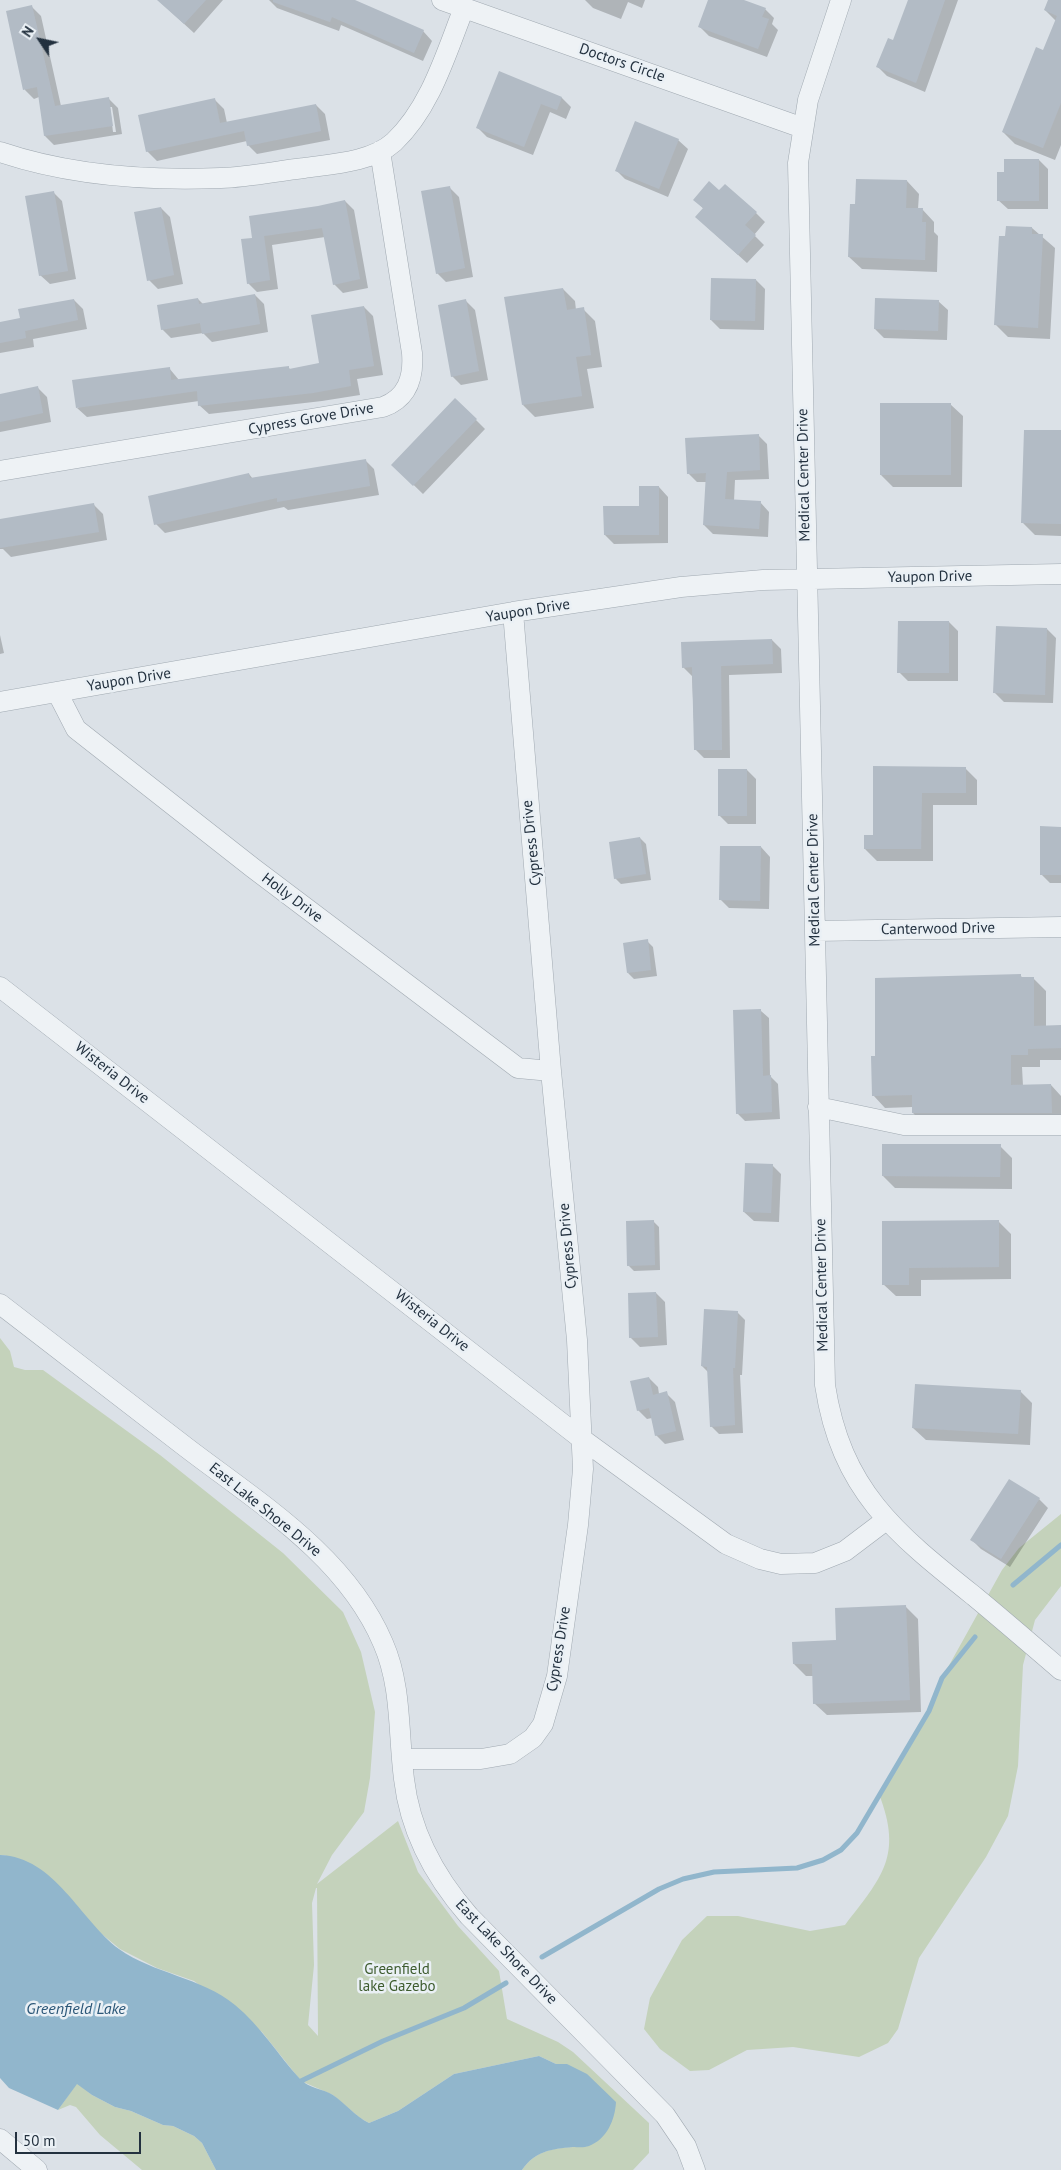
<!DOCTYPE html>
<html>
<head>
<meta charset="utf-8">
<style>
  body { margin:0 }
  #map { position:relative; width:1061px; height:2170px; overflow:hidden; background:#dbe1e7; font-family:"PT Sans",sans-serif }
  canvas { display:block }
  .north { position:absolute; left:15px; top:15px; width:50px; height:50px; -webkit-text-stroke:4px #eaf0f5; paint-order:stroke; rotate:304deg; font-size:14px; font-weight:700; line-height:20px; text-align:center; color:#23313f }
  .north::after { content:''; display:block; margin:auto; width:18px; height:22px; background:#23313f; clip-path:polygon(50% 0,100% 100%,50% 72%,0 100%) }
  .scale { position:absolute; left:15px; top:2132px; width:126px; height:22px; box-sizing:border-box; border:2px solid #23313f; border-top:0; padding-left:6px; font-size:15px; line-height:18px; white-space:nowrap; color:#23313f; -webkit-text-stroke:4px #eaf0f5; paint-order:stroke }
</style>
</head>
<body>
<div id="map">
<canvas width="1061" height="2170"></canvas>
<div class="north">N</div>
<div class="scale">50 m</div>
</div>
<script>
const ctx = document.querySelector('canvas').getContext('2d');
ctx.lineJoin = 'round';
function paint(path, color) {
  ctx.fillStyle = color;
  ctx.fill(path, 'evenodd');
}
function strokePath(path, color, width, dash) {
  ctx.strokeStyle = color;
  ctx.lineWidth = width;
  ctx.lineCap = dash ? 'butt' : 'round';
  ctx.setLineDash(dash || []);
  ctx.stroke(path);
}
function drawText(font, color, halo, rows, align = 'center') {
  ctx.font = font + ' "PT Sans",sans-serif';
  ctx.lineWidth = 5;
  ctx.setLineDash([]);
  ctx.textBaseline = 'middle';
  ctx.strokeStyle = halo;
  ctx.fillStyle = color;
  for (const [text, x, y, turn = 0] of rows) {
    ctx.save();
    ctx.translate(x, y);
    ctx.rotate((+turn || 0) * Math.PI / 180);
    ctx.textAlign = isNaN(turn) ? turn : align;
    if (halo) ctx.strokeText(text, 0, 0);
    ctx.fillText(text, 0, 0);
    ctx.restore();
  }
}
paint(new Path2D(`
  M 0,1338 L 10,1351 L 14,1367 L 25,1370 L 43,1370 L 160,1455 L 283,1553 L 343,1612 L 361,1652 L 375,1712 L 370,1778 L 364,1812 L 332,1855 L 317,1884 L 398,1821 L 418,1872 L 458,1926 L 499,1971 L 507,2019 L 558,2042 L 573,2052 L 649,2123 L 649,2153 L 633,2170 L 522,2170 C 538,2146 562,2148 588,2146 L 567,2064 L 556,2064 L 539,2056 L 454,2074 L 398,2111 L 369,2123 L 360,2118 L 333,2095 L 301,2081 L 262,2032 L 194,1981 L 157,1968 L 120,1949 L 5,1855 L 0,1855 ZM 316,1888 L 317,1888 L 318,2036 L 308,2025 L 314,1965 L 312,1903 Z
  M 1061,1514 L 1061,1586 L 1035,1620 L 1023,1665 L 1018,1766 L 1008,1816 L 986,1857 L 919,1958 L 898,2029 L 888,2043 L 859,2057 L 793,2047 L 747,2050 L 709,2070 L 690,2071 L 660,2049 L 644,2029 L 650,1998 L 682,1940 L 707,1916 L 738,1916 L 810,1931 L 845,1925 C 882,1877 903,1856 879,1794 L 929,1711 L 942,1678 L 1002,1570 L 1019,1548 Z
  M 77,2083 L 92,2095 L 115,2107 L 131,2111 L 163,2125 L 173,2126 L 194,2136 L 202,2143 L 216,2170 L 142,2170 L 100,2135 L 76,2107 L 70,2105 L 58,2110 Z`), '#c4d2bb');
paint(new Path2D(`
  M 0,1855 C 55,1857 80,1920 119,1949 C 154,1974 201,1977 235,2005 C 260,2025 278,2055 300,2079 C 308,2088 324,2089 333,2095 C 346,2104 355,2116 369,2123 L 398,2111 L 454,2074 L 539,2056 L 556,2064 L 567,2064 L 587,2074 L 616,2102 C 615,2120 607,2139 589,2146 C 584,2148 577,2147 573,2147 C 551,2149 535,2151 522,2170 L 216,2170 L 202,2143 L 194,2136 L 173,2126 L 163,2125 L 131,2111 L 115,2107 L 92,2095 L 77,2084 L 58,2110 L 9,2088 L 0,2078 Z`), '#91b6cc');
paint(new Path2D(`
  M 158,0 L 223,0 L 194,33 Z
  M 269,0 L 344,0 L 423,31 L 432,41 L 423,61 L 341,25 L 339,31 L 277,8 Z
  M 585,0 L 645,0 L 642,8 L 628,2 L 621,19 L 593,8 Z
  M 709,0 L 741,0 L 765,9 L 774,18 L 772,24 L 778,30 L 767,57 L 709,36 L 700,27 Z
  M 909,0 L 958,0 L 925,92 L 887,76 L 878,67 L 894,42 Z
  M 1049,0 L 1061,0 L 1061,145 L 1055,160 L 1015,144 L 1003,132 L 1043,52 L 1056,21 L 1045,10 Z
  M 32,7 L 41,16 L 61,106 L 109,99 L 118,108 L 122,134 L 54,145 L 45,136 L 39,97 L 34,99 L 25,90 ZM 110,107 L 112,107 L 116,132 L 113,132 Z
  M 499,73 L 562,98 L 571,107 L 566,119 L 550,112 L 533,155 L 487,137 L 478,128 Z
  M 215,100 L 224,109 L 227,123 L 316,105 L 325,114 L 330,140 L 257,154 L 248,145 L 247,141 L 157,161 L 147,151 Z
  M 678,140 L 688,149 L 668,197 L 625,179 L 616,170 Z
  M 1039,160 L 1048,169 L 1048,209 L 1008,209 L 998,200 L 1005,173 Z
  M 907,181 L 919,194 L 918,209 L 922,209 L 934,222 L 934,232 L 938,236 L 937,272 L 862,269 L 849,257 L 856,205 Z
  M 450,188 L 459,197 L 473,277 L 446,282 L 437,273 Z
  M 53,192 L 62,201 L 76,279 L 50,284 L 40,275 Z
  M 719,192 L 756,213 L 765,222 L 754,235 L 764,245 L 747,263 L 706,226 L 704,209 L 694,200 Z
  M 345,201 L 354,210 L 368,288 L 343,293 L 334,284 L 325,237 L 272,245 L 278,289 L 257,292 L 248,283 L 253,239 L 318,207 Z
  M 161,208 L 170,217 L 183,284 L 158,289 L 149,280 Z
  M 1032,228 L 1055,248 L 1050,339 L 1008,337 L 996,325 L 1006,237 Z
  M 756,280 L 765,289 L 764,330 L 720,329 L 711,320 Z
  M 563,289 L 575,301 L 576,310 L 583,309 L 595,321 L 602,367 L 587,369 L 594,408 L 535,417 L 523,405 Z
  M 255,295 L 264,304 L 268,332 L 212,342 L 203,333 L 171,338 L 162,329 L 198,299 L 203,304 Z
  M 74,300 L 83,309 L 87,329 L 33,339 L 34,347 L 0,353 L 0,323 L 21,319 Z
  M 466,301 L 475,310 L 488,380 L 461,385 L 452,376 Z
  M 938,301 L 948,310 L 947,340 L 884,338 L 875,329 Z
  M 364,307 L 373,316 L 383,375 L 357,379 L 360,395 L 322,401 L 209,414 L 199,405 L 199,401 L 87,417 L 77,408 L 169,368 L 179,380 L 289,368 L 291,370 L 321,364 Z
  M 38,388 L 47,397 L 51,422 L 0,432 L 0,395 Z
  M 456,400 L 485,429 L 423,494 L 393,465 Z
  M 950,404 L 963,416 L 962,487 L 893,487 L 881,475 Z
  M 1061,432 L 1061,536 L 1035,535 L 1023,523 Z
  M 758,435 L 767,444 L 769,479 L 735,480 L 734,501 L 760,502 L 769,512 L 768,537 L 713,534 L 704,525 L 707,482 L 697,482 L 688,473 Z
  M 365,460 L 374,469 L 379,495 L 288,510 L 284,507 L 165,533 L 156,524 L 249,474 L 253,479 Z
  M 659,487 L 668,497 L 668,543 L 614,544 L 605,535 L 641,507 Z
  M 94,505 L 103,514 L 107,540 L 11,557 L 3,549 L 0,549 L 0,520 Z
  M 949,622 L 958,631 L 958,681 L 908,681 L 899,672 Z
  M 1047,629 L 1056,638 L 1053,703 L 1004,702 L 994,692 Z
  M 0,635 L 4,653 L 0,654 Z
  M 772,640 L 781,649 L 782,673 L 729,675 L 730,758 L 704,758 L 695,749 L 692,676 L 683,667 Z
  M 875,767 L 965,768 L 977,780 L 977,805 L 933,805 L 933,861 L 877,861 L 865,849 L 874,836 Z
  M 747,770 L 756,779 L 756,824 L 728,824 L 719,815 Z
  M 1061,828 L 1061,883 L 1050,883 L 1041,874 Z
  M 640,838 L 646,844 L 651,880 L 621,884 L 615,878 Z
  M 761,847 L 770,857 L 769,909 L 729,908 L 720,899 Z
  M 647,941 L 653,947 L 657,976 L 634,979 L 628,973 Z
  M 1021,976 L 1023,979 L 1033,978 L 1046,991 L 1046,1027 L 1061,1027 L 1061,1060 L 1040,1060 L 1040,1067 L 1022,1067 L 1023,1086 L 1051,1085 L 1061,1096 L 1061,1125 L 925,1125 L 913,1113 L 913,1107 L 885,1108 L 873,1095 Z
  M 761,1011 L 769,1018 L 770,1076 L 778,1084 L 780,1119 L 745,1121 L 737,1113 Z
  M 1000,1146 L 1012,1158 L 1012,1189 L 895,1188 L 883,1176 Z
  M 772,1165 L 781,1174 L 779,1222 L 754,1221 L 744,1212 Z
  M 653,1221 L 659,1227 L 660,1270 L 634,1271 L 628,1265 Z
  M 883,1222 L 999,1222 L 1011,1234 L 1011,1279 L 921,1280 L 921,1296 L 896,1296 L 883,1284 Z
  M 656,1293 L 665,1302 L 667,1345 L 640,1347 L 630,1337 Z
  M 737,1312 L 745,1320 L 742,1375 L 740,1375 L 743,1433 L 719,1434 L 711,1426 L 708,1372 L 702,1366 Z
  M 649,1378 L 658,1387 L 659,1394 L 666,1393 L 675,1402 L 684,1440 L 665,1444 L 656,1435 L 652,1418 L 647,1419 L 638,1410 Z
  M 1020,1391 L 1032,1403 L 1030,1445 L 926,1440 L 913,1428 Z
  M 1039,1499 L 1048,1508 L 1010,1567 L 981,1549 L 971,1539 Z
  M 906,1607 L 918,1619 L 921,1712 L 827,1715 L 814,1703 L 813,1676 L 806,1676 L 794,1664 Z`), '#0003');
strokePath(new Path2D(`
  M 1013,1585 L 1061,1545
  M 542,1957 L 659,1889 L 683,1879 L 714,1872 L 797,1868 L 823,1860 L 841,1850 L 857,1833 L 929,1711 L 942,1678 L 975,1637
  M 304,2088 L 301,2081 L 383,2041 L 464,2008 L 506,1983`), '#91b6cc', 5);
paint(new Path2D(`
  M 157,0 L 206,0 L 184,24 Z
  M 273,0 L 355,0 L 424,30 L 414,53 L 332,17 L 330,22 L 273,2 Z
  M 708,0 L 744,0 L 766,8 L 762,17 L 769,19 L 758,49 L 698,27 Z
  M 908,0 L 945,0 L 916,83 L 876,67 L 888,38 L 893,40 Z
  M 1048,0 L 1061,0 L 1061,103 L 1043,148 L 1002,132 L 1036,47 L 1043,50 L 1057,16 L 1044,10 Z
  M 32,5 L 55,106 L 109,97 L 113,126 L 44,136 L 37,87 L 23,90 L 6,11 Z
  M 499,71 L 562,97 L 557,110 L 541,104 L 524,147 L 476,128 Z
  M 215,98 L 220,123 L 316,104 L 321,131 L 247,146 L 244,131 L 146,152 L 138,115 Z
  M 635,121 L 679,139 L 659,189 L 615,171 Z
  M 1004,159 L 1039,159 L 1039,201 L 997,201 L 997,172 L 1004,172 Z
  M 856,179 L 907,180 L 906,208 L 923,208 L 922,222 L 926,222 L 925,260 L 848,257 L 850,204 L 855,204 Z
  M 709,181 L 719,190 L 725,184 L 757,212 L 745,225 L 756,235 L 738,255 L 695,217 L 703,208 L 693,200 Z
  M 450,186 L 465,268 L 436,274 L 421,191 Z
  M 54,191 L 68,271 L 39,276 L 25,196 Z
  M 345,200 L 360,279 L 333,285 L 322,228 L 264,236 L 270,280 L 247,284 L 241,239 L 252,238 L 249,216 L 318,206 Z
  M 161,207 L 174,275 L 147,281 L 134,212 Z
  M 1006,226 L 1032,227 L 1032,234 L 1043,234 L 1038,328 L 994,325 L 999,236 L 1005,236 Z
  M 711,278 L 756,279 L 755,321 L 710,320 Z
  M 563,288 L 567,310 L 584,307 L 591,355 L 576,357 L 582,396 L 522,405 L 504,297 Z
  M 255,294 L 260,324 L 202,334 L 200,323 L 161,330 L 157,305 L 198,298 L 199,304 Z
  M 875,298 L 939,300 L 938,331 L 874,329 Z
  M 74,299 L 78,320 L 25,331 L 26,338 L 0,343 L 0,322 L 20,318 L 18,309 Z
  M 466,299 L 479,371 L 451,377 L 438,305 Z
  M 364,306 L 374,366 L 349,370 L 351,386 L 313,393 L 198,406 L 197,391 L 76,408 L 72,380 L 170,367 L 171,380 L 289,366 L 289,369 L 319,363 L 311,315 Z
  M 38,386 L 43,413 L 0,422 L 0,394 Z
  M 455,398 L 477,419 L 413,486 L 391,465 Z
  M 880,403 L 951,403 L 951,475 L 880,475 Z
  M 1024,430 L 1061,430 L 1061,524 L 1021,523 Z
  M 759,434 L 760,470 L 727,472 L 725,499 L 761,501 L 759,529 L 703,525 L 706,473 L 687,474 L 685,438 Z
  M 366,459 L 370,486 L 277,502 L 277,498 L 154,525 L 148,496 L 249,473 L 250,478 Z
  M 639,486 L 659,486 L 659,535 L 604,535 L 603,506 L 639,506 Z
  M 94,503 L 99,532 L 0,548 L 0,519 Z
  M 898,621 L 949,621 L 949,673 L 897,673 Z
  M 996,626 L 1047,628 L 1045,695 L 993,693 Z
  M 772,639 L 773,664 L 721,666 L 722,750 L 694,750 L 692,667 L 682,668 L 681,642 Z
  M 873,766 L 966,767 L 966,793 L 922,793 L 921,849 L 864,849 L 864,835 L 873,835 Z
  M 718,769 L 747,769 L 747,816 L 718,816 Z
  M 1040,826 L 1061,827 L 1061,875 L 1040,875 Z
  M 640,837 L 646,874 L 614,879 L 609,842 Z
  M 720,846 L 761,846 L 760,901 L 719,900 Z
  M 648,939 L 651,970 L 627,973 L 623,943 Z
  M 1021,974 L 1021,977 L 1034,977 L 1034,1026 L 1061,1025 L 1061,1048 L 1028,1049 L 1028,1055 L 1011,1055 L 1011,1085 L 1051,1084 L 1052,1113 L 912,1113 L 912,1095 L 872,1096 L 871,1056 L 875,1056 L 875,978 Z
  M 761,1009 L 763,1076 L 771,1075 L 772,1112 L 736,1114 L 733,1010 Z
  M 882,1144 L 1001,1144 L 1000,1177 L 882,1176 Z
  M 745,1163 L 773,1164 L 771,1213 L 743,1212 Z
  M 654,1220 L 655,1265 L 627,1266 L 626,1221 Z
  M 999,1220 L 999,1267 L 909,1268 L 909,1285 L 882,1285 L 882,1221 Z
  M 656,1292 L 658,1337 L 629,1338 L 628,1293 Z
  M 704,1309 L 738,1311 L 735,1368 L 733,1368 L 735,1425 L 710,1427 L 707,1367 L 701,1366 Z
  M 649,1377 L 653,1395 L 667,1391 L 676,1431 L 655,1436 L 649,1408 L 637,1411 L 630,1381 Z
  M 915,1384 L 1021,1390 L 1018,1434 L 912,1428 Z
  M 1009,1479 L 1040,1498 L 1001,1559 L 970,1540 Z
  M 906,1605 L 910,1700 L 813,1704 L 812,1664 L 793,1664 L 792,1642 L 836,1640 L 835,1608 Z`), '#b2bbc5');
const minor = new Path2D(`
  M 442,0 L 803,128
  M 841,0 L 808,100 L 798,163 L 825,1385 C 841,1490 895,1533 974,1596 C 1003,1620 1032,1645 1061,1670
  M 0,152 C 71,176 147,181 221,178 C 249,177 277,171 304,168 C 333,164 372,162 394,142 C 431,107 446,53 464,8
  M 0,471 L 383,407 C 407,398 414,378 412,353 L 380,151
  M 57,692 L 76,729 L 253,868 L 518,1068 L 551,1071
  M 0,702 L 513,612 L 681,587 L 763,580 L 1061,574
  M 815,931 L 1061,927
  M 0,987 L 582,1439 L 726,1544 L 760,1559 L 781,1564 L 815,1563 L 845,1551 L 886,1520
  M 818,1107 L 904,1125 L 1061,1125
  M 0,1304 C 62,1352 124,1400 187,1448 C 259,1503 346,1556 383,1643 C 402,1686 398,1733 404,1779 C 410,1831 435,1877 469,1916 L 665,2115 L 686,2146 L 695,2170
  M 402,1759 L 481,1759 L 510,1754 L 533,1738 L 543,1724 L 557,1676 L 578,1525 L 583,1469 L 577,1340 L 551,1071 L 513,612
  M 0,2139 L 37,2170`);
strokePath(minor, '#a0a9b1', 21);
strokePath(minor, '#eef2f5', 20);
drawText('15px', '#23313f', '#eaf0f5', [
  ["Doctors Circle",622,63,19],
  ["Cypress Grove Drive",311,419,-10],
  ["Medical Center Drive",804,475,-91],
  ["Yaupon Drive",930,577,-1],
  ["Yaupon Drive",528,611,-9],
  ["Yaupon Drive",129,680,-9],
  ["Cypress Drive",532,843,-96],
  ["Medical Center Drive",814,880,-91],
  ["Holly Drive",292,898,37],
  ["Canterwood Drive",938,929,-1],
  ["Wisteria Drive",112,1073,38],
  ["Cypress Drive",568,1246,-95],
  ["Medical Center Drive",822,1285,-91],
  ["Wisteria Drive",432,1321,38],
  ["East Lake Shore Drive",265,1510,39],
  ["Cypress Drive",559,1649,-81],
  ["East Lake Shore Drive",506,1952,46]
]);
drawText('15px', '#3e5c2f', '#eaf0f5', [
  ["Greenfield",397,1970],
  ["lake Gazebo",397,1987]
]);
drawText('italic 16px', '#2a5677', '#eaf0f5', [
  ["Greenfield Lake",76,2009]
]);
</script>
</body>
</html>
